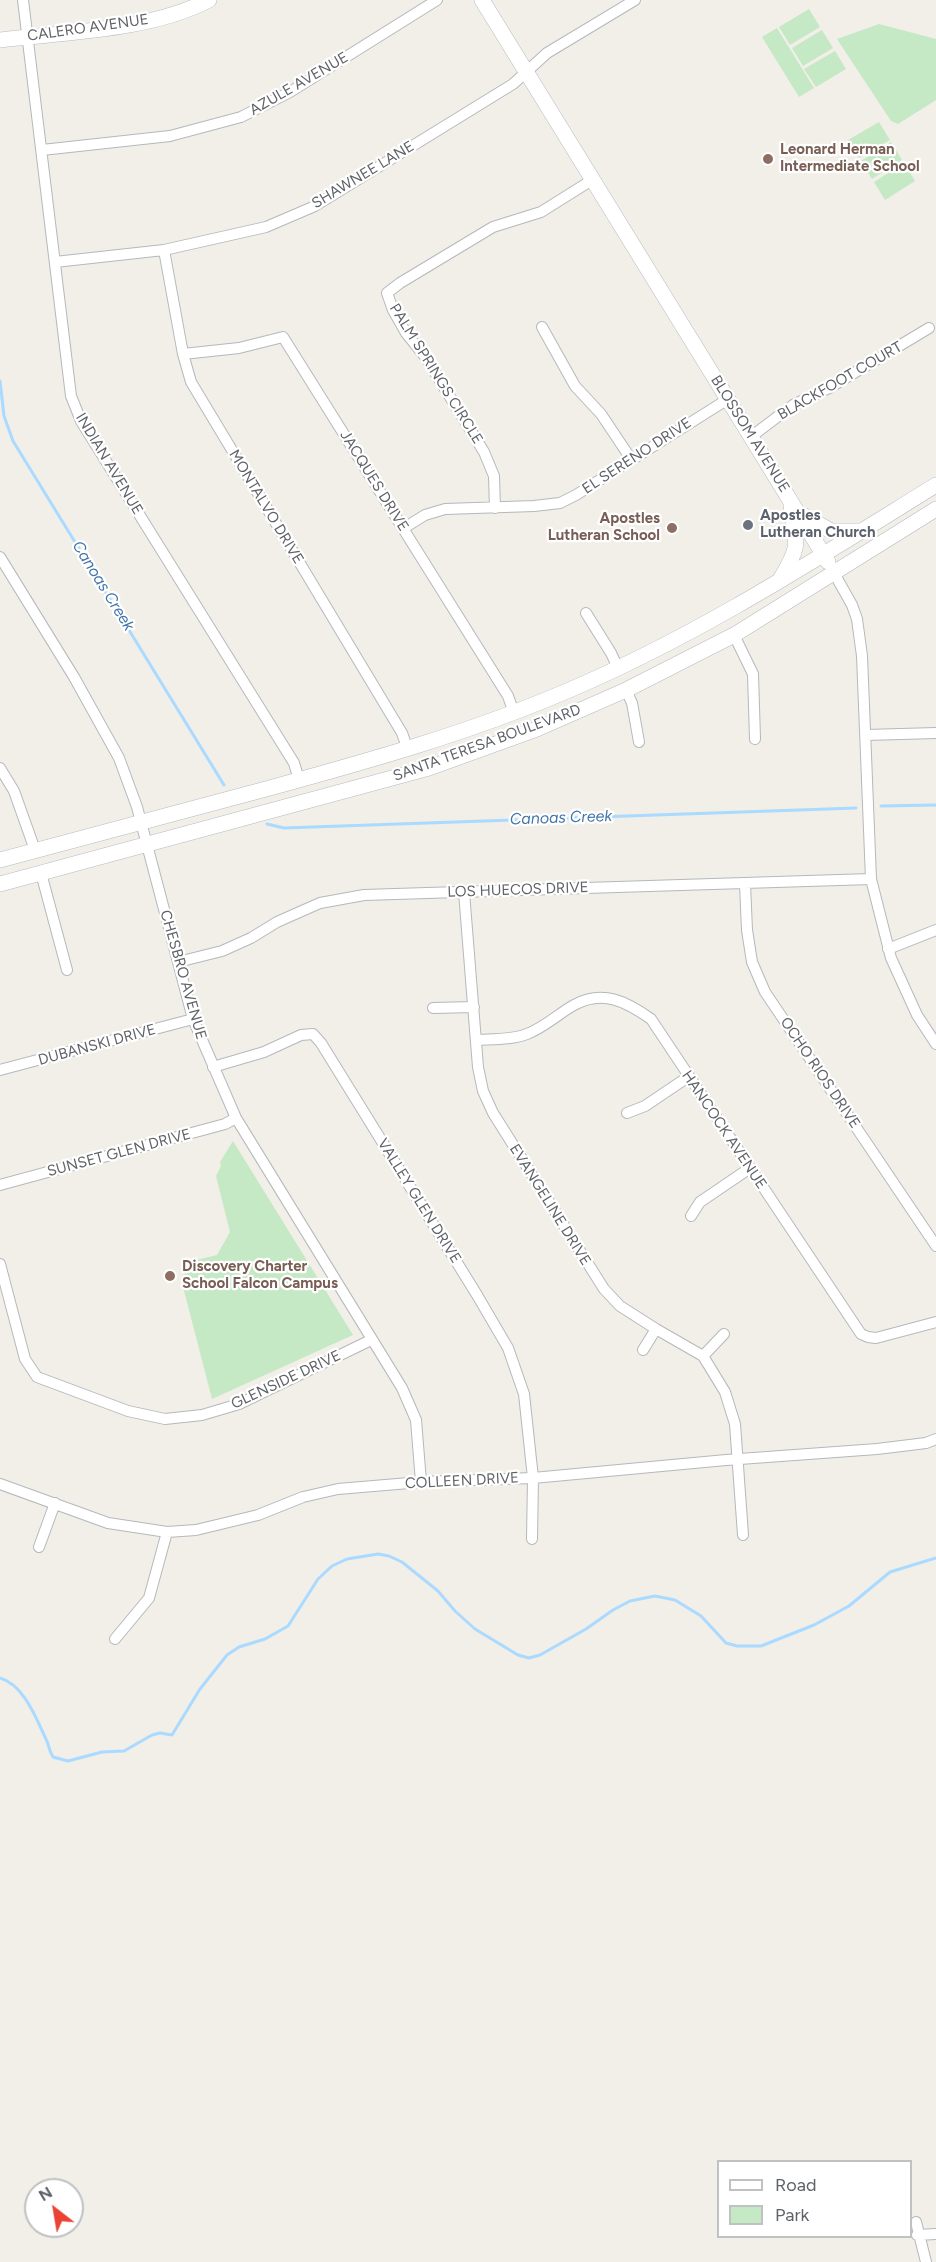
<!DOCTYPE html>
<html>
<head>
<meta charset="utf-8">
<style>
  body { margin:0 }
  #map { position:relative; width:936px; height:2262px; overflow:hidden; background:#f1efe8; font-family:Figtree,sans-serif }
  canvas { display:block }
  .legend { position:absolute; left:717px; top:2160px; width:195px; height:78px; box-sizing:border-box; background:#fff; border:2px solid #bfc1c3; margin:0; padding:8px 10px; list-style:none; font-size:18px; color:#5f6368 }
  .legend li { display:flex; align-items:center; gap:12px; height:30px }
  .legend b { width:30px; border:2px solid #bfc1c3 }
  .north { position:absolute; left:24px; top:2178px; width:60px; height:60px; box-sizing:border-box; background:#fff; border:2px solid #bfc1c3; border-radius:50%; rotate:329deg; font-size:16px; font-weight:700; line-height:24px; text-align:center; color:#5f6368 }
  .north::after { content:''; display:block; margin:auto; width:21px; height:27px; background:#ea4335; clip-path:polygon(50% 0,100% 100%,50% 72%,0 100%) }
</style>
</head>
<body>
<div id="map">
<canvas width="936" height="2262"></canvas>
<ul class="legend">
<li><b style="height:8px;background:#fff"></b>Road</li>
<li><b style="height:16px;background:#c5e8c5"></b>Park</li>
</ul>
<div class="north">N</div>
</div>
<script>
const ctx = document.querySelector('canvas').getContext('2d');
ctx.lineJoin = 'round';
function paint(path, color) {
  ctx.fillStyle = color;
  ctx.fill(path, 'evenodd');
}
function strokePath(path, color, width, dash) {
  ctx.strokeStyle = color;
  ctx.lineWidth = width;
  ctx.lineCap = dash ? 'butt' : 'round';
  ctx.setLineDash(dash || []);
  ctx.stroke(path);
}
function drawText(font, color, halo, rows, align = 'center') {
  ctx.font = font + ' Figtree,sans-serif';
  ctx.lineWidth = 4.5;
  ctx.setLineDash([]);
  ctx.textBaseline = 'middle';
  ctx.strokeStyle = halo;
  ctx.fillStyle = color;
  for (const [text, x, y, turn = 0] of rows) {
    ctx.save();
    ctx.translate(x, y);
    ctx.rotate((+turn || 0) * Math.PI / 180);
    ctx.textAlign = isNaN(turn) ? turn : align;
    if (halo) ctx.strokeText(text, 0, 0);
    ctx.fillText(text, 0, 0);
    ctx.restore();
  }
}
paint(new Path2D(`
  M 809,9 L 820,27 L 790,45 L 779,27 Z
  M 879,24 L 936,39 L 936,100 L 898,124 L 891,121 L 837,39 Z
  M 777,28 L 814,88 L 799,97 L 762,37 Z
  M 822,30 L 833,48 L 803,66 L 792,48 Z
  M 835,51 L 846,69 L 816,87 L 804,69 Z
  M 879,122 L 890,140 L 859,158 L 848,140 Z
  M 891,142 L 902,160 L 872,179 L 861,161 Z
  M 904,163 L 915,181 L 885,200 L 874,182 Z
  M 233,1141 L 353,1335 L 212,1399 L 181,1279 L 192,1261 L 217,1255 L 230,1232 L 216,1176 L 221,1166 L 220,1162 Z`), '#c5e8c5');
strokePath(new Path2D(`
  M 0,381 L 4,416 L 13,441 L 224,785
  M 881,806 L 936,805
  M 267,824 L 284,828 L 856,808
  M 0,1678 C 24,1685 36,1718 46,1739 C 49,1745 49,1751 53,1757 L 68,1761 L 102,1752 L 124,1751 L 152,1735 L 160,1733 L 172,1735 L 200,1689 L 227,1655 L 239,1647 L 265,1639 L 288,1626 L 318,1579 L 332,1566 L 347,1559 L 378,1554 L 389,1556 L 402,1562 L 438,1591 L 455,1611 L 475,1629 L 518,1655 L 529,1658 L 540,1655 L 586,1629 L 613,1610 L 630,1601 L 655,1596 L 675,1600 L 701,1616 L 726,1643 L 737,1646 L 761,1646 L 814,1625 L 849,1606 L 890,1572 L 936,1558`), '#aadaff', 3);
const street = new Path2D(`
  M 23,0 L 71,396 L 81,421 L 294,763 L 299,780
  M 42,150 L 170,136 L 241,117 L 290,92 L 437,0
  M 164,250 L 183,354 L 191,382 L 402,733 L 408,750
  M 55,262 L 164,250 L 266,227 L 315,206 L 513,84 L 547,53 L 635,0
  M 542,327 L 575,386 L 601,414 L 631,459
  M 183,354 L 239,348 L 283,337 L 508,696 L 514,713
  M 752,436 L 793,405 L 829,388 L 929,328
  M 495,508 L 494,476 L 484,452 L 426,358 L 406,333 L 393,310 L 387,293 L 400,283 L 493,227 L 541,212 L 592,180
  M 404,528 L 425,515 L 445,509 L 534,506 L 560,503 L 576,495 L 728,399
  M 0,557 L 74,677 L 119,758 L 137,807 L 193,1019 L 236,1118 L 402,1388 L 416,1420 L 421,1482
  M 834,573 L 852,605 L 857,619 L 862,656 L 871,879 L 891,958 L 917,1015 L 936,1044
  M 586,613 L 611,653 L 618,668
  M 734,635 L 753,674 L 755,739
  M 626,690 L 632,703 L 639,742
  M 866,735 L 936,733
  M 0,768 L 14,791 L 35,850
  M 41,873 L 67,970
  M 745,884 L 747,930 L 752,962 L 765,992 L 936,1246
  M 464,892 L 478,1067 L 483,1091 L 493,1113 L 604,1289 L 620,1306 L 656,1329 L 703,1356 L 725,1392 L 735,1424 L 743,1535
  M 888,949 L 936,930
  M 178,962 L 222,951 L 251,938 L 277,922 L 320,903 L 364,895 L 871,879
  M 433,1008 L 474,1007
  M 476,1040 C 492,1039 512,1040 527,1034 C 545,1027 558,1014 574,1005 C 603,989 627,1002 651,1019 L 861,1334 L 868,1337 L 876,1338 L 936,1322
  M 213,1067 L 264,1052 L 301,1035 L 313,1034 L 321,1043 L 477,1295 L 508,1348 L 524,1394 L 533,1478 L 532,1539
  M 0,1070 L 193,1019
  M 627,1113 L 645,1106 L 688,1077
  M 0,1185 L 225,1124 L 236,1118
  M 691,1216 L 700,1202 L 750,1168
  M 0,1264 L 25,1359 L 37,1377 L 128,1411 L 165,1419 L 202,1415 L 239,1404 L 371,1340
  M 643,1350 L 656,1329
  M 703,1356 L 724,1334
  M 0,1484 L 108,1523 L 167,1532 L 196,1530 L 258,1515 L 303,1497 L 338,1489 L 421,1482 L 533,1478 L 726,1460 L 877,1449 L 926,1443 L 936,1439
  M 39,1547 L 55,1503
  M 115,1639 L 149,1598 L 167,1532
  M 916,2222 L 926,2262
  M 917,2235 L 936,2234`);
const secondary = new Path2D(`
  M 482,0 L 828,562
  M 0,40 C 66,32 149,31 209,0
  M 803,515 L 831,531 L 859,531
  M 781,578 C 803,541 795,544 791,505
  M 0,860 C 89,836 178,813 266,789 C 368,761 469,733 567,691 C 697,636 816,559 936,485
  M 0,884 L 429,768 L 537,729 L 626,690 L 734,635 L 936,509`);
strokePath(street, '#b5b8bc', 12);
strokePath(secondary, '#b6babf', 16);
strokePath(street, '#fff', 10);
strokePath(secondary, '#fff', 15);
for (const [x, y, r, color] of [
  [768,159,6,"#8d6e63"],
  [748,525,6,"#6b7280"],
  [672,528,6,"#8d6e63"],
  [170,1276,6,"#8d6e63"]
]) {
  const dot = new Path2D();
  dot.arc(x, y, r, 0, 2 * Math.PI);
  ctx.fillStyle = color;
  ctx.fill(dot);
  strokePath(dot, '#fff', 2);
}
drawText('15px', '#5f6368', '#fff', [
  ["CALERO AVENUE",88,28,-8],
  ["AZULE AVENUE",299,84,-30],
  ["SHAWNEE LANE",363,175,-31],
  ["PALM SPRINGS CIRCLE",436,374,58],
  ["BLACKFOOT COURT",840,381,-30],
  ["BLOSSOM AVENUE",750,434,58],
  ["EL SERENO DRIVE",637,456,-33],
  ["INDIAN AVENUE",109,464,59],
  ["JACQUES DRIVE",374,481,58],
  ["MONTALVO DRIVE",266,507,59],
  ["SANTA TERESA BOULEVARD",487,743,-20],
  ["LOS HUECOS DRIVE",518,890,-2],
  ["CHESBRO AVENUE",183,975,74],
  ["DUBANSKI DRIVE",97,1045,-15],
  ["OCHO RIOS DRIVE",820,1073,56],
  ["HANCOCK AVENUE",724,1130,56],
  ["SUNSET GLEN DRIVE",119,1153,-15],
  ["VALLEY GLEN DRIVE",419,1201,58],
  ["EVANGELINE DRIVE",550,1205,58],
  ["GLENSIDE DRIVE",286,1380,-25],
  ["COLLEEN DRIVE",462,1481,-3]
]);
drawText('bold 15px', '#785e54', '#fff', [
  ["Leonard Herman",780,150],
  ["Intermediate School",780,167],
  ["Apostles",660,519,"right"],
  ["Lutheran School",660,536,"right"],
  ["Discovery Charter",182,1267],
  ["School Falcon Campus",182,1284]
], 'left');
drawText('bold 15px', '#5b616d', '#fff', [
  ["Apostles",760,516],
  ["Lutheran Church",760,533]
], 'left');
drawText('italic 16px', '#4174aa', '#fff', [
  ["Canoas Creek",103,586,58],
  ["Canoas Creek",561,818,-2]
]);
</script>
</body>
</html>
